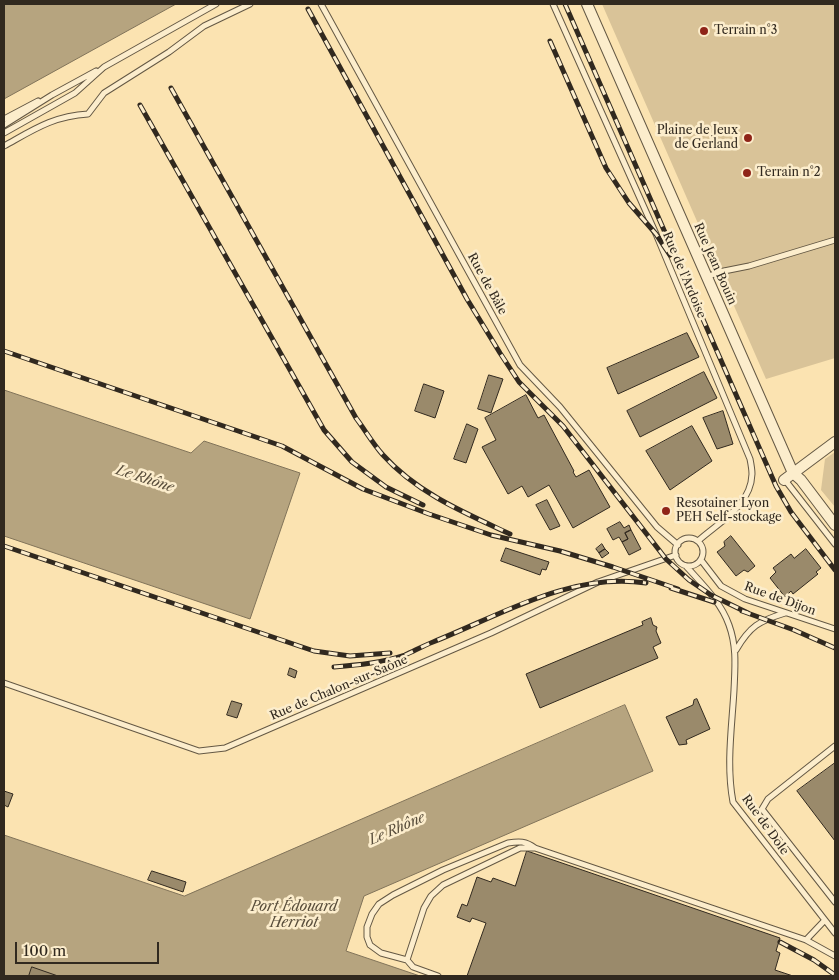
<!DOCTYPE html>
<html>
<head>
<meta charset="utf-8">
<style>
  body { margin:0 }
  #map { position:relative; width:839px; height:980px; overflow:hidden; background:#fbe3b1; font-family:"Libre Caslon Text",serif }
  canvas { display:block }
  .frame { position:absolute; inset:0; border:5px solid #31291f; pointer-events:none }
  .scale { position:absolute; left:15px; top:942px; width:144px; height:22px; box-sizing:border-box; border:2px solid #31291f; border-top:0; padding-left:6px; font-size:15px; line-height:18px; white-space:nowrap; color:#31291f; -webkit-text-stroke:4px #fcedcc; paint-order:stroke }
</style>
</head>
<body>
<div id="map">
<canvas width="839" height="980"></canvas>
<div class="frame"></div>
<div class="scale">100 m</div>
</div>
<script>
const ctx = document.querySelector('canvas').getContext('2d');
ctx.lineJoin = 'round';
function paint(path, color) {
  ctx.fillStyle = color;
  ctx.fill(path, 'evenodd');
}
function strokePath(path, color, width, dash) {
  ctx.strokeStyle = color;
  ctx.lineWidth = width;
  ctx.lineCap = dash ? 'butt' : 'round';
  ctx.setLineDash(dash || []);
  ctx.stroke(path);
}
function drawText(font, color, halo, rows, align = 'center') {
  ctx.font = font + ' "Libre Caslon Text",serif';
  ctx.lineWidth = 5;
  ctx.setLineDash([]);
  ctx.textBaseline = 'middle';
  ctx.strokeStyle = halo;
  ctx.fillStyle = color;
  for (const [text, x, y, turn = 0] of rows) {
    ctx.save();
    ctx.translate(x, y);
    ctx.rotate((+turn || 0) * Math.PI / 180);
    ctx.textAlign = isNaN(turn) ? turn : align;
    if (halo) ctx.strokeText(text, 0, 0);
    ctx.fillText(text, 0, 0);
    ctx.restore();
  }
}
paint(new Path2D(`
  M 602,4 L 835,4 L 835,358 L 766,379 Z
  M 835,452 L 835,507 L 821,490 L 825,459 Z`), '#d9c398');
const water = new Path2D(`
  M 4,4 L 176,4 L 4,99 Z
  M 4,390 L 191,453 L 204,441 L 300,473 L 250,619 L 4,536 Z
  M 625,705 L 653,771 L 364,896 L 346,951 L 420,976 L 4,976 L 4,835 L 184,896 Z`);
paint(water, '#b6a47f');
strokePath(water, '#817359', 1);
const building = new Path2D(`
  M 687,333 L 699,357 L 618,394 L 607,368 Z
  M 704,372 L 717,398 L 640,437 L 627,411 Z
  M 489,375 L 503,379 L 491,413 L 478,409 Z
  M 424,384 L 444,391 L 435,418 L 415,411 Z
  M 526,395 L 538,418 L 544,415 L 574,471 L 573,472 L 576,477 L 589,470 L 610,507 L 573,528 L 549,485 L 528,497 L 522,486 L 508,494 L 482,447 L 496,440 L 485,418 Z
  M 723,411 L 733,444 L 717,449 L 703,418 Z
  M 467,424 L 478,429 L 466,463 L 454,459 Z
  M 692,426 L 712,461 L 670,490 L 646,451 Z
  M 547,500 L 560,526 L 550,530 L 536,505 Z
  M 620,522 L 624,528 L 629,525 L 631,530 L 625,533 L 628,539 L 622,542 L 619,537 L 613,540 L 607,529 Z
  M 631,530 L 641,549 L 629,555 L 622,542 L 628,539 L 625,533 Z
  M 731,536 L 755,566 L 748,572 L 744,570 L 736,576 L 717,552 L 725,546 L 724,542 Z
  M 602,544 L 605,549 L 599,553 L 596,549 Z
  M 506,548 L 549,562 L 546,570 L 542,569 L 540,575 L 501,561 Z
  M 605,549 L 609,553 L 602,558 L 599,553 Z
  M 806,549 L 821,568 L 816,572 L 818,574 L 793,594 L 791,591 L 785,597 L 770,578 L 776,572 L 773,568 L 791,554 L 794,558 Z
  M 651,618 L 653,625 L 657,627 L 656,631 L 661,643 L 653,647 L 658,658 L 540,708 L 526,674 L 643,625 L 642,622 Z
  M 290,668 L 297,671 L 295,678 L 288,675 Z
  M 697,699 L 710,729 L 686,740 L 687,744 L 679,745 L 666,717 L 693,705 L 694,700 Z
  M 232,701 L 242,704 L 237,718 L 227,715 Z
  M 835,763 L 835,841 L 797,791 Z
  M 4,791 L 13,794 L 8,807 L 4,805 Z
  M 527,851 L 780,938 L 776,951 L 780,953 L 775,970 L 793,976 L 467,976 L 486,923 L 472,918 L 470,922 L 457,917 L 462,904 L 467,906 L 477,877 L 491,882 L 493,878 L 515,886 Z
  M 152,871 L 186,882 L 183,892 L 148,880 Z
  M 32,967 L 58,976 L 29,976 Z`);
paint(building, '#9a8a6b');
strokePath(building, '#31291f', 1);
const lane = new Path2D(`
  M 321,4 L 520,365 L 560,407 L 657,527 L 678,545
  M 553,4 L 656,234 L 750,459 C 751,464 752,469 752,474 C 751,506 719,522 698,541
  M 4,119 L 38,101
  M 4,125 L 52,95 L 96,71
  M 4,133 L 75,93 L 104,67 L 216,4
  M 4,146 C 33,130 53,116 88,114 L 104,93 L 169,52 L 204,26 L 250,4
  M 707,277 L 719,272 L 749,266 L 835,240
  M 785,480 L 835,544
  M675 552a14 14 0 1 1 28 0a14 14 0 1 1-28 0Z
  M 701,560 L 721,586 L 745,599 L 835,629
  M 686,566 C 702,584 721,602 729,625 C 737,647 735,667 734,690 C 732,726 726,765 733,802 L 835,933
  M 736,650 C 750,626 759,621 785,613
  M 4,683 L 199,751 L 225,748 L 491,633 L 598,582 L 676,555
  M 835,746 L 768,799 L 762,809 L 835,902
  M 806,940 L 825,920
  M 407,960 L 424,908 L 431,896 L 443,885 L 520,848 L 535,848
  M 438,976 L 413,967 L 407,960 L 381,953 L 370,945 L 367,937 L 367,927 L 372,914 L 379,904 L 393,895 L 443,870 L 508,843 C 519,841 526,841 535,848 L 806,940 L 835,956`);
const street = new Path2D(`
  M 587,4 L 793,473 L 801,480 L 835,525
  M 784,480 L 835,442`);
strokePath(lane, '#645844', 7);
strokePath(street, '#645844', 12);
strokePath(lane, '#fcedcc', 5);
strokePath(street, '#fcedcc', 10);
const rail = new Path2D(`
  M 565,4 L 776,486 L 791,512 L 835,570
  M 308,9 L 467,299 L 500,353 L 519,382 L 563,426 L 666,559 L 689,580 L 711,595 L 748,613
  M 550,41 L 606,168 L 629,203 L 656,234 L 670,255
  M 171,88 L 356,418 C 365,430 373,444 383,455 C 417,493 465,513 510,534
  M 140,105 L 324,430 L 352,462 L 386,487 L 423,505
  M 4,351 L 282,446 L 363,489 L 429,514 L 491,535 L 560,551 L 613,567 L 678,589
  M 4,546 L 314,651 L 350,656 L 390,653
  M 671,588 L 714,602
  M 742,611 L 794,630 L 835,648
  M 334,667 C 358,665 381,663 405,655 C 414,651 423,646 433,642 C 501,615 570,572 646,583
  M 780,942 L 814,960 L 835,975`);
strokePath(rail, '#31291f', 5);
strokePath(rail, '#fcedcc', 3, [9]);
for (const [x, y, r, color] of [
  [704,31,5,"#8f2418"],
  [748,138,5,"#8f2418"],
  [747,173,5,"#8f2418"],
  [666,511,5,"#8f2418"]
]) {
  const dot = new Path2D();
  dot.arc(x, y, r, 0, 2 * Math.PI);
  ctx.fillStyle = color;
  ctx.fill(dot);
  strokePath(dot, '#fcedcc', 2);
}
drawText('12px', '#31291f', '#fcedcc', [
  ["Terrain n°3",714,31],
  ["Plaine de Jeux",738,131,"right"],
  ["de Gerland",738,145,"right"],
  ["Terrain n°2",757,173],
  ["Resotainer Lyon",676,504],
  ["PEH Self-stockage",676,518]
], 'left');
drawText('12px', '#31291f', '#fcedcc', [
  ["Rue Jean Bouin",715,264,66],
  ["Rue de l'Ardoise",684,275,67],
  ["Rue de Bâle",487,284,61],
  ["Rue de Dijon",780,599,20],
  ["Rue de Chalon-sur-Saône",339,688,-23],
  ["Rue de Dole",765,825,54]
]);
drawText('italic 14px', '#594e3c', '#fcedcc', [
  ["Le Rhône",145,479,18],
  ["Le Rhône",397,829,-24],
  ["Port Édouard",294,907],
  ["Herriot",294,923]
]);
</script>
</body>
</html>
